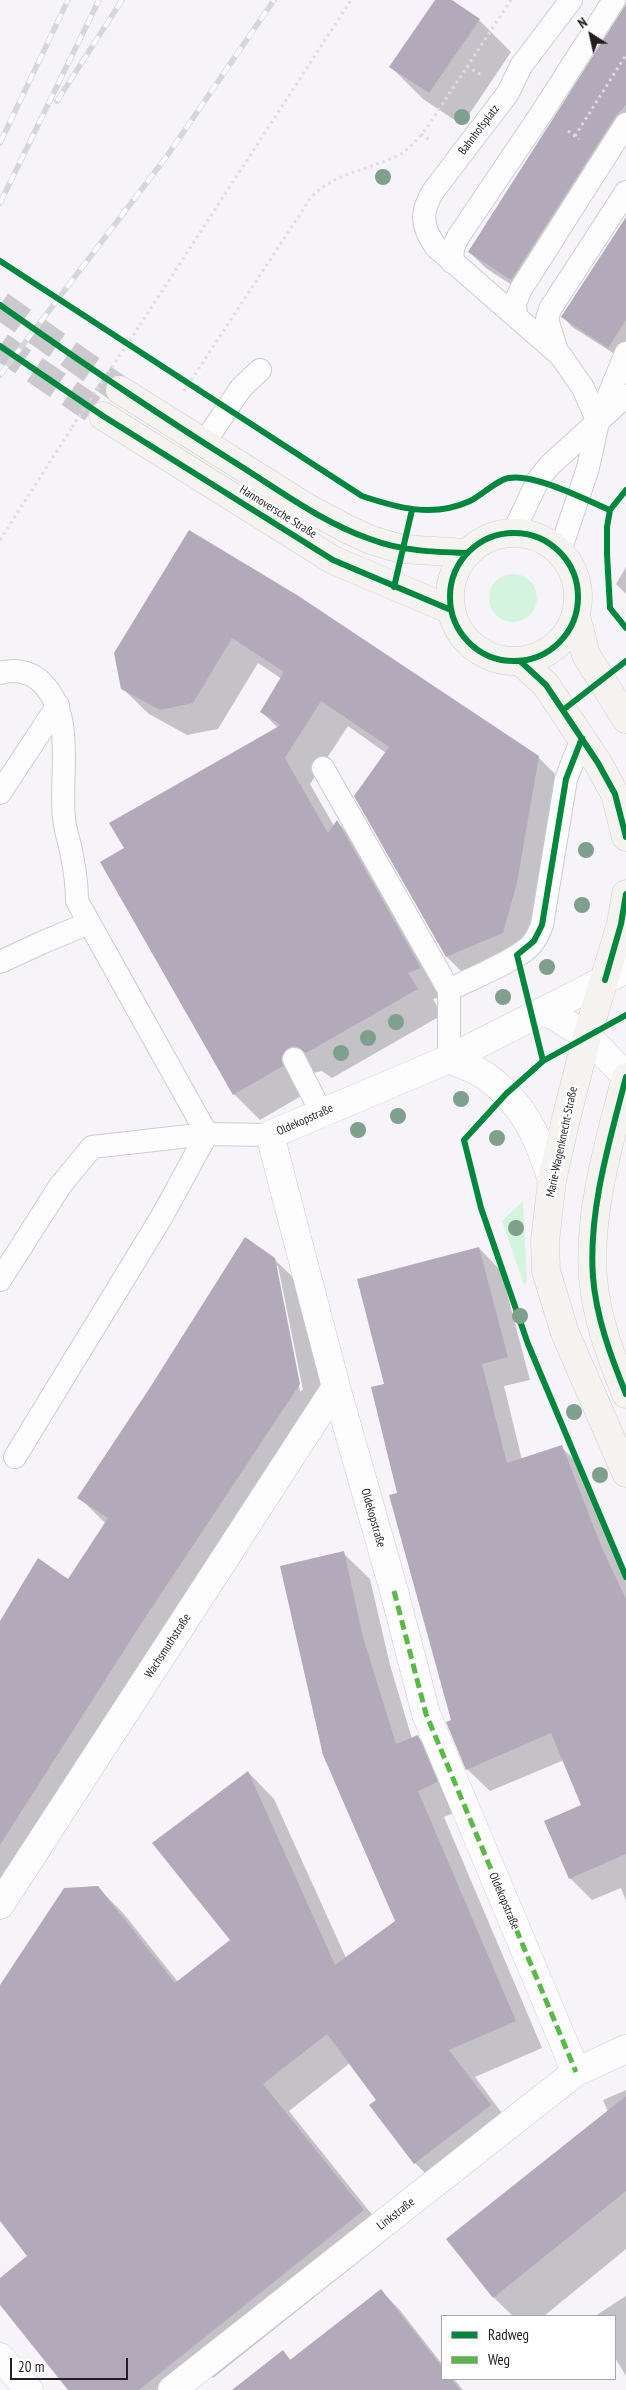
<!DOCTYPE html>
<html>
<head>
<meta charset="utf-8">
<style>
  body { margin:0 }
  #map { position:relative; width:626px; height:2390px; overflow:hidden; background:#f6f3f9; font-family:"PT Sans Narrow",sans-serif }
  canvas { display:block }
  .legend { position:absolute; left:441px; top:2315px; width:175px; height:65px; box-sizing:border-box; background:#fff; border:1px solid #a6a5a7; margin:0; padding:6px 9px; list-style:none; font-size:15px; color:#211f22 }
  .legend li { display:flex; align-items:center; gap:10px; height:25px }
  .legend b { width:25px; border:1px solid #a6a5a7 }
  .north { position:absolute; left:566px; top:10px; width:50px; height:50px; -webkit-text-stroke:4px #fff; paint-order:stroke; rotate:325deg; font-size:14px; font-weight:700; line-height:20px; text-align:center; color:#211f22 }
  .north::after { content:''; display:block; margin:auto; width:18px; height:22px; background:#211f22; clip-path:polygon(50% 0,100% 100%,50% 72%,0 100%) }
  .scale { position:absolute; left:10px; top:2358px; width:118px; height:22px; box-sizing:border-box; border:2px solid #211f22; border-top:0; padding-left:6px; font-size:15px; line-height:18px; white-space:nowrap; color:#211f22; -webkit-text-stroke:4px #fff; paint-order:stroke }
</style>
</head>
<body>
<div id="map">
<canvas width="626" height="2390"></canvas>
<ul class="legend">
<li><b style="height:6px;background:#00873e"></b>Radweg</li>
<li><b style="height:6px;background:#58b947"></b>Weg</li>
</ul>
<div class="north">N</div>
<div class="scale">20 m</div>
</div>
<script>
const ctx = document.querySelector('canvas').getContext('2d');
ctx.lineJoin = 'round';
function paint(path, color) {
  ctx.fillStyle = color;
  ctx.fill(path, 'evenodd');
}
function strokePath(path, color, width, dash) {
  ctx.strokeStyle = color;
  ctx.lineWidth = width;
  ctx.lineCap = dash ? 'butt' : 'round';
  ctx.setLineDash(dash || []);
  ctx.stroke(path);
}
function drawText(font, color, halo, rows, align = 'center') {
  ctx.font = font + ' "PT Sans Narrow",sans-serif';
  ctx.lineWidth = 5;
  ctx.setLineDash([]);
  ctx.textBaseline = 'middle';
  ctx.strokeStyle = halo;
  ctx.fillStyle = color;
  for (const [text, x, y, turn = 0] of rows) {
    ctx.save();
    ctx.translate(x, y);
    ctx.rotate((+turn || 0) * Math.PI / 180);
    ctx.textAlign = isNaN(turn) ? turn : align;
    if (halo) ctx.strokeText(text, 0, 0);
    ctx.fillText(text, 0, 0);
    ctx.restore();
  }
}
paint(new Path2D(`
  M489 598a24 24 0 1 1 48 0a24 24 0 1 1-48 0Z
  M 523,1201 L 527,1282 L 524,1285 L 502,1221 Z`), '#d5f4de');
paint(new Path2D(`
  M 436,0 L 449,0 L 479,20 L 511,52 L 462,125 L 423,99 L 391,67 Z
  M 626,6 L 626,144 L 529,296 L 487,269 L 469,252 Z
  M 626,220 L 626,344 L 618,356 L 572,327 L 563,317 Z
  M 189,531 L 538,757 L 564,783 L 528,959 L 472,982 L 447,957 L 386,753 L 348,726 L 310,784 L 334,826 L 337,822 L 363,847 L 446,994 L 433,999 L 442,1015 L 332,1078 L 322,1071 L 313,1073 L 308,1092 L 260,1120 L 234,1094 L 125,848 L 278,728 L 262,712 L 282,679 L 258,663 L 218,729 L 187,735 L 149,714 L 122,688 Z
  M 626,567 L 626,594 L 616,584 Z
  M 479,1248 L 501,1271 L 530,1380 L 504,1386 L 522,1460 L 561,1447 L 584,1469 L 626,1576 L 626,1901 L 621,1888 L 592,1900 L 570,1878 L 583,1806 L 564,1760 L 490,1791 L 467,1769 L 452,1721 L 398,1494 L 386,1385 Z
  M 274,1259 L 301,1285 L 326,1411 L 0,1912 L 0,1622 L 69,1581 L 106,1524 L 79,1497 L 152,1386 ZM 275,1266 L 278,1266 L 303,1390 L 300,1391 Z
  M 343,1553 L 370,1579 L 390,1665 L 412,1739 L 417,1736 L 444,1763 L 463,1809 L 444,1817 L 542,2048 L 475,2077 L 516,2132 L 442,2190 L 415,2163 L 371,2106 L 378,2100 L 350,2063 L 289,2111 L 390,2237 L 213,2378 L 202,2367 L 170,2390 L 70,2390 L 0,2303 L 0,2279 L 28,2257 L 0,2219 L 0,1987 L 97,1887 L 124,1914 L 178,1982 L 232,1941 L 248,1772 L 274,1799 L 346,1958 L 397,1921 Z
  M 626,2090 L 626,2249 L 544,2316 L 513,2316 L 494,2298 L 447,2239 L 608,2112 L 603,2100 Z
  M 381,2291 L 399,2309 L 442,2364 L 442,2379 L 454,2379 L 463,2390 L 234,2390 L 283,2352 L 291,2360 Z
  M 626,2296 L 626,2376 L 615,2358 L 615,2316 L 595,2316 Z`), '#0003');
paint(new Path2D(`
  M 435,0 L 452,0 L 480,19 L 429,93 L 389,67 Z
  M 626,4 L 626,105 L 615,117 L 511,280 L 468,252 Z
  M 626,217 L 626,320 L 608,348 L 561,317 Z
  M 189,530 L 297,595 L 539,756 L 517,883 L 503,933 L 446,957 L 354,796 L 389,747 L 321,701 L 285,758 L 328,833 L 337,820 L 421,968 L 408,973 L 418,989 L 306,1053 L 295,1046 L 288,1048 L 281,1058 L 283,1066 L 233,1095 L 100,862 L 124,848 L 109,823 L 281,725 L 260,712 L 284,672 L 232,638 L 193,703 L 160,710 L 121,689 L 114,653 Z
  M 245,1237 L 275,1258 L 300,1384 L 139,1627 L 0,1845 L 0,1621 L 38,1558 L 68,1579 L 108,1518 L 77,1498 L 151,1386 Z
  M 479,1247 L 508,1357 L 482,1364 L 507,1463 L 562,1445 L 602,1548 L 626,1599 L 626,1854 L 569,1879 L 544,1821 L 581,1805 L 551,1733 L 466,1770 L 446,1722 L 451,1720 L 389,1495 L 397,1493 L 371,1387 L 384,1384 L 357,1279 Z
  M 344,1551 L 363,1637 L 396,1744 L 418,1735 L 438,1782 L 418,1791 L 516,2021 L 449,2050 L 491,2105 L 414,2164 L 369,2105 L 376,2100 L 327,2034 L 263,2084 L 364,2210 L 139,2390 L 68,2390 L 0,2305 L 0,2278 L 27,2256 L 0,2221 L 0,1985 L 64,1888 L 98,1886 L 175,1983 L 230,1940 L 152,1843 L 248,1771 L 335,1965 L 395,1921 L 323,1755 L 280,1566 Z
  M 626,2096 L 626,2191 L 493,2298 L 446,2239 Z
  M 381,2289 L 442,2367 L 442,2379 L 451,2379 L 460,2390 L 232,2390 L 283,2350 L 290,2360 Z`), '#b2a9bb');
strokePath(new Path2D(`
  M 0,305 L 120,390
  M 0,346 L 103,416`), '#cbc9ce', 28, [28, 14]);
const lane = new Path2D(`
  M 571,0 L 521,66 L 508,93 L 434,190 C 420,212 421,226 436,247 L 561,356 L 583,388 L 598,422
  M 452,262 L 453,248 L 458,237 L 541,114 L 614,0
  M 516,316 L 515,303 L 521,289 L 626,124
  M 557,351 L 547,319 L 550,309 L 626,192
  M 204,443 L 241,388 L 260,370
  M 513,533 L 538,480 L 549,466 L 626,396
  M 560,551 L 588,468 L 598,422 L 626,353
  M 0,673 C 13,669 28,671 39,680 C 77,714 59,774 64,818 C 65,831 70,843 72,856 C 75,871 77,886 77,901 L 207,1134 L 270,1135
  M 323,768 L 449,990 L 449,1059
  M 0,793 L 58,705
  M 0,962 L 41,943 L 89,923
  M 449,990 C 472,978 509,964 528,948 C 535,942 539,933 542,925 L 566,779 L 582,738
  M 294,1059 L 321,1112
  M 0,1280 L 60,1186 L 92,1147 L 207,1134
  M 15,1457 L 161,1218 L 207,1134`);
const street = new Path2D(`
  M 546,1011 L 587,1036 L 626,1076
  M 449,1059 C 460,1064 474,1068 484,1075 C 525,1104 537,1135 552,1180
  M 0,1905 L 336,1387
  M 576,2072 L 426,1714 L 394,1591 L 336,1387 L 270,1135 L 449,1059 L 626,969
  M 0,2357 L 29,2390
  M 172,2390 L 576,2072 L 626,2049`);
const secondary = new Path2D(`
  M 120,390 L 306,507 L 347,529 L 371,540 L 401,549 L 467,553
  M 103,416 L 333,560 L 451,610
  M450 597a64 64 0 1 1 128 0a64 64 0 1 1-128 0Z
  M 576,616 L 586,655 L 626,719
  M 520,661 L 546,685 L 598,763 L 615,794 L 626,837
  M 626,894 L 621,924 L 587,1036 L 566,1119 L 552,1180 L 545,1241 L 546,1271 L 565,1333 L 626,1473
  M 626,1077 C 610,1140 588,1211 593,1277 C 596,1317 611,1357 626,1394`);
strokePath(lane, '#ceccd0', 24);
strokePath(street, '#ceccd0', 29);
strokePath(secondary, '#ceccd0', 29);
strokePath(new Path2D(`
  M 467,66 L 481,75
  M 568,131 L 579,139
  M 421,134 L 431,141
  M 575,136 L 626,55
  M 140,325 L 351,0
  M 184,391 L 310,199 C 334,171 370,171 400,154 C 411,148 418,138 426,129 L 511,0
  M 0,540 L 71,429`), '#dddcde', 3, [2.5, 4]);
strokePath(lane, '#fefdfe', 22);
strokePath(street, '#fefdfe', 28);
strokePath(secondary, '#f4f3f0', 28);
const rail = new Path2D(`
  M 57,101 L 122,0
  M 0,143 L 68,0
  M 0,203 L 99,0
  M 0,375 L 167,156 L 274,0`);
strokePath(rail, '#d7d6d8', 5.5);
strokePath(rail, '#fff', 4, [11]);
strokePath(new Path2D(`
  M 72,427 L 140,325`), '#dddcde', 3, [2.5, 4]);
strokePath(new Path2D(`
  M 394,1591 L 426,1714 L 576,2072`), '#58b947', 5, [10, 5]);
strokePath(new Path2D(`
  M 0,261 L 362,496 C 398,508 433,518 470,501 C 481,496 498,479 509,478 C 534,473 586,500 610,510
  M 0,305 C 79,361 159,415 242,467 C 283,493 324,523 370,539 C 401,551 434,552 467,553
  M 0,346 L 103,416 L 333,560 L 451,610
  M 626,490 L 610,510 L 607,527 L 607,554 L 610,608 L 626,628
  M450 597a64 64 0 1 1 128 0a64 64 0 1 1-128 0Z
  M 394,587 L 412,510
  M 520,661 L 546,685 L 598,763 L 615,794 L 626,837
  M 563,710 L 626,661
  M 605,980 L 621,924 L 626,894
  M 626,1015 L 543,1061 L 506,1094 L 464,1140 L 481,1208 L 528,1344 L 626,1577
  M 543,1061 L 517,955 L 534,941 L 542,925 L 566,779 L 582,738
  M 626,1077 C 610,1140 588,1211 593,1277 C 596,1317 611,1357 626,1394`), '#00873e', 6);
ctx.fillStyle = '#7ea08c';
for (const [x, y] of [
  [462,117],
  [383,177],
  [586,850],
  [582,905],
  [547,967],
  [503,997],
  [396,1022],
  [368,1038],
  [341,1053],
  [461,1099],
  [398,1116],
  [358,1130],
  [497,1138],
  [516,1228],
  [520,1316],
  [574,1412],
  [600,1475]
]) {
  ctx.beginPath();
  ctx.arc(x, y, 8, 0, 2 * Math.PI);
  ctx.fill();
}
drawText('12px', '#211f22', '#fff', [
  ["Bahnhofsplatz",479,130,-53],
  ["Hannoversche Straße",278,512,32],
  ["Oldekopstraße",305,1120,-24],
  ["Marie-Wagenknecht-Straße",562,1142,-78],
  ["Oldekopstraße",373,1518,74],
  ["Wachsmuthstraße",168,1646,-57],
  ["Oldekopstraße",504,1901,67],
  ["Linkstraße",396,2214,-38]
]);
</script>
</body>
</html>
